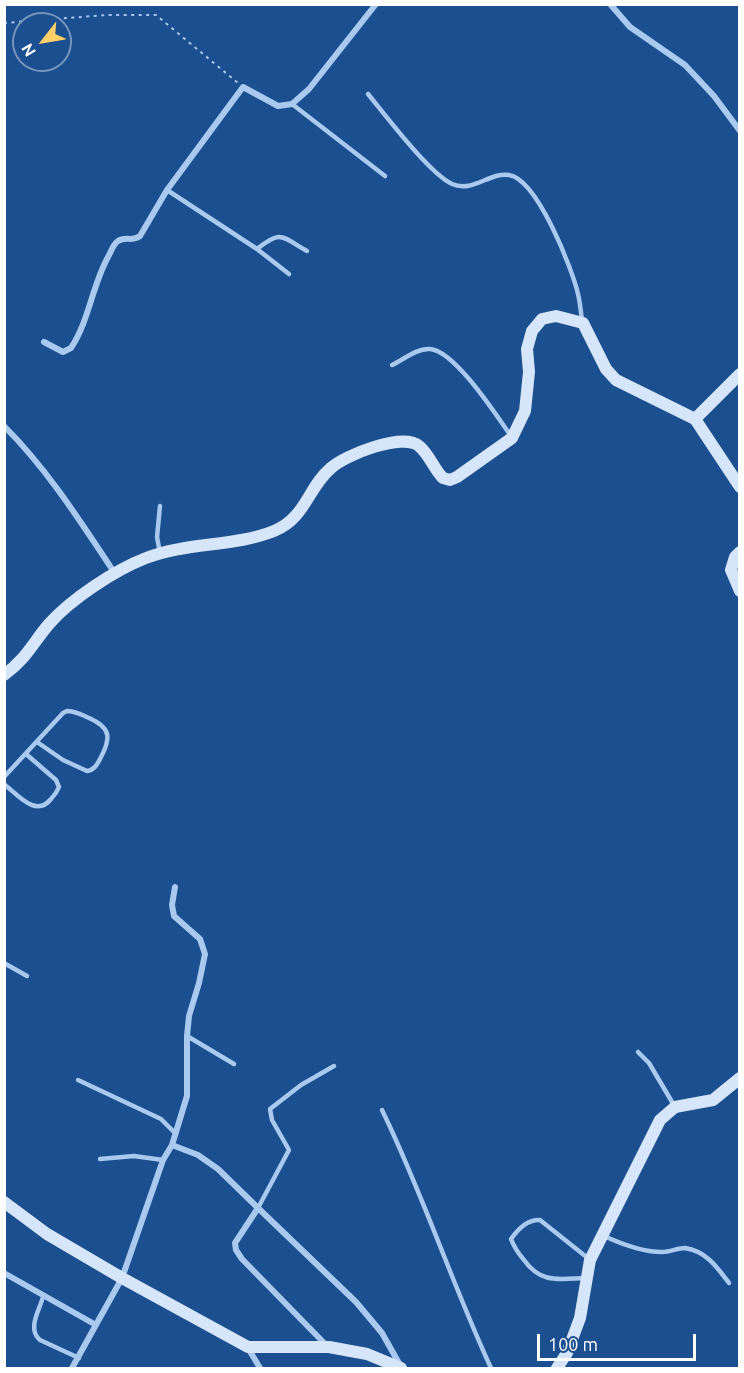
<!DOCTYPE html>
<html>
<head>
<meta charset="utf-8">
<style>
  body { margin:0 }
  #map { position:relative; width:744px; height:1373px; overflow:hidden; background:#1b4f8f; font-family:Ubuntu,sans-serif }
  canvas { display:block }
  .frame { position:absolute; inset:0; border:6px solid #fff; pointer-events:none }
  .north { position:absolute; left:12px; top:12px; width:60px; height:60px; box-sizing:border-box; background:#1b4f8f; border:2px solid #7695bc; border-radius:50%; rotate:239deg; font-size:16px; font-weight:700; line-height:24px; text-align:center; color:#fff }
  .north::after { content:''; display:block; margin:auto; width:21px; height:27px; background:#ffd166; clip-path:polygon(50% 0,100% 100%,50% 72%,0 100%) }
  .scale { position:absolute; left:537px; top:1334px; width:159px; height:27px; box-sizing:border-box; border:3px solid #fff; border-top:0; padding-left:8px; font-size:18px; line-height:21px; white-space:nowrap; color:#fff; -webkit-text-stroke:4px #1b4f8f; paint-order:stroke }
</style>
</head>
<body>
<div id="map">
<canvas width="744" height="1373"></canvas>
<div class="frame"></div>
<div class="north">N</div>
<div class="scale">100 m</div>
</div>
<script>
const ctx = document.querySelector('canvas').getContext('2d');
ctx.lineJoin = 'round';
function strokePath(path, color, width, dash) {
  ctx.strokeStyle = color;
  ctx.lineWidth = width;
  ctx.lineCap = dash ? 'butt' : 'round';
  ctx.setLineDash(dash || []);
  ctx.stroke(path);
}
strokePath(new Path2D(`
  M 4,23 L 106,15 L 156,15 L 238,83`), '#a9c9ee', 2, [3, 4.5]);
strokePath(new Path2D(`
  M 368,94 C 386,116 429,173 452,184 C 473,193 489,172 509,175 C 537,179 572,268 578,294 C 580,302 581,312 582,321
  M 292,104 L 385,176
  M 167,190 L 257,249 L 289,274
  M 257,249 C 282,229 282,237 307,251
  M 392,365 C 403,360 417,348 430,349 C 455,351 496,415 511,436
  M 160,506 L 157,537 L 160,553
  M 4,777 L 63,713 L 67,711 C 75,711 82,715 89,718 C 112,728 111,739 100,759 C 97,765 94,770 87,771 L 63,760 L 37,742
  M 4,784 C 18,795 36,818 51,799 C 55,795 57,792 59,787 L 56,780 L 26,754
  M 4,963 L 27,976
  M 187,1036 L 234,1064
  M 638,1052 L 649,1063 L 675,1107
  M 78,1080 L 161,1119 L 176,1134
  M 382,1110 C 423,1194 452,1284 491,1368
  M 100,1159 L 134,1156 L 163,1160
  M 258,1208 L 289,1150 L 272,1120 L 270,1109 L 301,1085 L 334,1066
  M 602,1235 C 621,1244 641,1252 662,1252 C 670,1252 678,1248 685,1248 C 706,1251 717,1267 729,1283
  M 585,1278 C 559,1279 541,1284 524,1260 C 518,1253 514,1247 511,1239 C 518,1229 527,1219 540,1220 L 589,1259
  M 43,1297 C 39,1311 27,1329 40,1340 L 79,1358`), '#a9c9ee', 4.5);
strokePath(new Path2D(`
  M 610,4 L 630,27 L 685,65 L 714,96 L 740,131
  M 44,342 L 63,352 L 71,348 C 89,321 92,286 108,257 C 111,252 113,244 118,241 C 125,236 132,242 140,236 L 167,190 L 243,87 L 278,106 L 292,104 L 309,89 L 376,4
  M 4,426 C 48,470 80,521 114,572
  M 172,1145 L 187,1096 L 187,1036 L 189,1016 L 199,983 L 205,954 L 200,939 L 174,916 L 172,905 L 175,887
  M 258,1208 L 356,1302 L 382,1333 L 400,1365
  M 4,1273 L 96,1325
  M 248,1348 L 260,1368
  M 72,1368 L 122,1278 L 163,1160 L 172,1145 L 198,1155 L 218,1169 L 258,1208 L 235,1243 L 236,1250 L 242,1259 L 328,1347`), '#a9c9ee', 6);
strokePath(new Path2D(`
  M 695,419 L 740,487
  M 740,552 L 735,557 L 731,570 L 740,591
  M 4,675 C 27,658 32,644 49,624 C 71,599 115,570 146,558 C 187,542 234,547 274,531 C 306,518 308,487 331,468 C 345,455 403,432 419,446 C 429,454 434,469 443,478 L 450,480 L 457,477 L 512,438 L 525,411 L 529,372 L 527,349 L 532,331 L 542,319 L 556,316 L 583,323 L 606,369 L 616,380 L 695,419 L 740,374
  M 4,1202 L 47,1234 L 122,1278 L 248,1347 L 329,1347 L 367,1354 L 401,1368
  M 557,1368 L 567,1353 L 580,1318 L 590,1260 L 660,1120 L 675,1107 L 713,1100 L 740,1078`), '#d6e6fa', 12);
</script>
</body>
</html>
